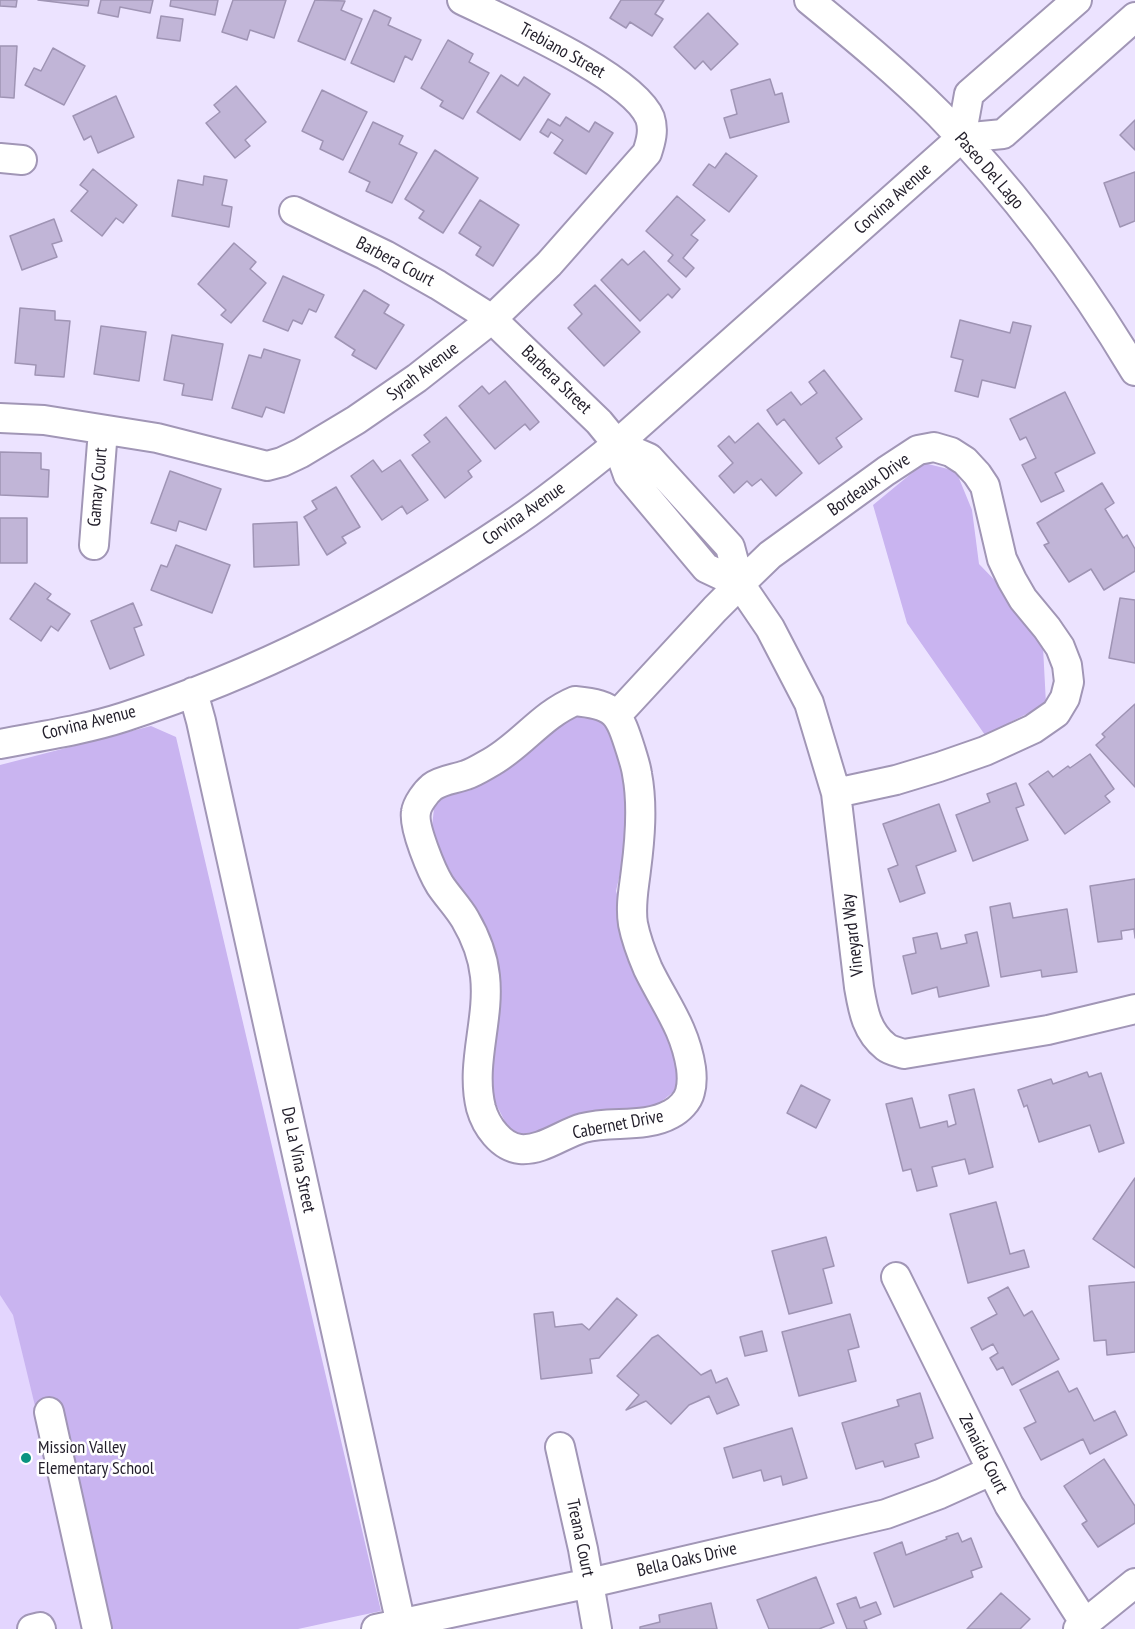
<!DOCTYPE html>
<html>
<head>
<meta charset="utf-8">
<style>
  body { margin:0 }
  canvas { display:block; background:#ece3ff }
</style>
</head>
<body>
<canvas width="1135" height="1629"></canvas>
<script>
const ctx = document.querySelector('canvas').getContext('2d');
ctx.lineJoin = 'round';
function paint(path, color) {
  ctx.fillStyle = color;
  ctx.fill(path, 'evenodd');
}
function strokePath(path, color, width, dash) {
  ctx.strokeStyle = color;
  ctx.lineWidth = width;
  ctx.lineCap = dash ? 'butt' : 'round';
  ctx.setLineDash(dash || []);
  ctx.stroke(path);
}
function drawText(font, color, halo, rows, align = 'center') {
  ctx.font = font + ' "PT Sans Narrow",sans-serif';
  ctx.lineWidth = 5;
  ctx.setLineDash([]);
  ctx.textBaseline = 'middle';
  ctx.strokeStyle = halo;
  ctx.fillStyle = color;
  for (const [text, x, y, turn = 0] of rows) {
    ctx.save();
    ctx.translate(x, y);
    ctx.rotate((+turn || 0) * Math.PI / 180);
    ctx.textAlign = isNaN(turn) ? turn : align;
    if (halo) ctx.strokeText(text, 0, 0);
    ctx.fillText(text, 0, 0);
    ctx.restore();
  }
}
paint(new Path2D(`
  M 0,1273 L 13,1288 L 90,1629 L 0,1629 Z`), '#e3d5fe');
paint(new Path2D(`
  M 924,463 L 956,471 L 972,510 L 979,564 L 1011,597 L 1043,647 L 1046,704 L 985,735 L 907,623 L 873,505 Z
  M 577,712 L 602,717 L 630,748 L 631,826 L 616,891 L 649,996 L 692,1077 L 647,1113 L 519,1149 L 478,1069 L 469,906 L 431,835 L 435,800 L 517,762 Z
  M 151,726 L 176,737 L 381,1611 L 298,1629 L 89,1629 L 13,1315 L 0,1295 L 0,765 Z`), '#c9b4f0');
const building = new Path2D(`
  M 0,0 L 17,0 L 16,7 L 0,6 Z
  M 38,0 L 89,0 L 88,6 Z
  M 101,0 L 153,0 L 150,13 L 120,7 L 118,17 L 98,13 Z
  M 171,0 L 218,0 L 215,15 L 170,6 Z
  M 233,0 L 286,0 L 274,38 L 250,30 L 247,40 L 222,32 Z
  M 315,0 L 345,1 L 341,10 L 362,19 L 345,60 L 298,41 Z
  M 621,0 L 664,0 L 655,14 L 663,19 L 652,36 L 630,22 L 626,28 L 610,18 Z
  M 374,10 L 391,18 L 388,25 L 421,40 L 412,60 L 405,56 L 394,82 L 351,63 Z
  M 708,13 L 738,44 L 711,70 L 703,61 L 695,69 L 674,47 Z
  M 161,16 L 183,19 L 180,41 L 157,38 Z
  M 448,40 L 473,54 L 469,62 L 489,73 L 463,119 L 440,106 L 443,101 L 421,88 Z
  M 0,46 L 17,46 L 14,98 L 0,97 Z
  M 53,48 L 85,66 L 64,105 L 25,85 L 34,68 L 41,71 Z
  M 501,75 L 518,86 L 524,77 L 550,94 L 520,140 L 477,112 Z
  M 770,79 L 775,95 L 782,93 L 789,122 L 730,138 L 724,118 L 737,114 L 731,90 Z
  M 236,86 L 266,122 L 245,140 L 250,146 L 235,158 L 206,123 L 220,112 L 214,105 Z
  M 322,90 L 367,112 L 343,160 L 320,149 L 323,141 L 302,131 Z
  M 116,96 L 134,137 L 98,153 L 91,136 L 84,140 L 73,116 Z
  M 566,117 L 589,132 L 595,122 L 613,133 L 586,174 L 554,153 L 563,140 L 551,132 L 548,137 L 540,132 L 548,119 L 560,126 Z
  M 1135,120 L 1135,150 L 1120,135 Z
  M 373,122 L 403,136 L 399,144 L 417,153 L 392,203 L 366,191 L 370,182 L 349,172 Z
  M 435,150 L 478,178 L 443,233 L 419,218 L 424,211 L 405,199 Z
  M 726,153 L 757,176 L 729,212 L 693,185 L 709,164 L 715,168 Z
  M 93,169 L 137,205 L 123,223 L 116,218 L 102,236 L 71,211 L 88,191 L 80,185 Z
  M 1135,172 L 1135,221 L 1120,227 L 1104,183 Z
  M 204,176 L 227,180 L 222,205 L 232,207 L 229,227 L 172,216 L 178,180 L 203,185 Z
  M 677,196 L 705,220 L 691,235 L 698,240 L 683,258 L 694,268 L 686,277 L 668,261 L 673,255 L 646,231 Z
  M 480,200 L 519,225 L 493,266 L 476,255 L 481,247 L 459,233 Z
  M 54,219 L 62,241 L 52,244 L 57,257 L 22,270 L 10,236 Z
  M 234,243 L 256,262 L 250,269 L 266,283 L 231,323 L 221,315 L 226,310 L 198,284 Z
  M 644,251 L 680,289 L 672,298 L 668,294 L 640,321 L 601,280 L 622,259 L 628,265 Z
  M 283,276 L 324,295 L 316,312 L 309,309 L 302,324 L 293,320 L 288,331 L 263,321 Z
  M 595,285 L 640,332 L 604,366 L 568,328 L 582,314 L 574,305 Z
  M 364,290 L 389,305 L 384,313 L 404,325 L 376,369 L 352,355 L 355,350 L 335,337 Z
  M 20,308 L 55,311 L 55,320 L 70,321 L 64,377 L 35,375 L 36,365 L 15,363 Z
  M 960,320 L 1010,333 L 1013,322 L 1031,326 L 1015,388 L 982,380 L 978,397 L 955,391 L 963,360 L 951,357 Z
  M 101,326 L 146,332 L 139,381 L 94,374 Z
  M 172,335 L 223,344 L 212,400 L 182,395 L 184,384 L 164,380 Z
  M 264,349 L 300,360 L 284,413 L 266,407 L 262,417 L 232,408 L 249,355 L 261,358 Z
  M 824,370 L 862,419 L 836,438 L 842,447 L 819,464 L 784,419 L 777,425 L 767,410 L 791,392 L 801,405 L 817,393 L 809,382 Z
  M 505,381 L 539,422 L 530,430 L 525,424 L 495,449 L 459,406 L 482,386 L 489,394 Z
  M 1065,392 L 1095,453 L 1055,473 L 1064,491 L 1041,502 L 1022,465 L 1036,458 L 1026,437 L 1020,440 L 1010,419 Z
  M 446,417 L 481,461 L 468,471 L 472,477 L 445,498 L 412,455 L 430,442 L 424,435 Z
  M 758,423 L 802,473 L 776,496 L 761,479 L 752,486 L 747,481 L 734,493 L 719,476 L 733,463 L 718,446 L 729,436 L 735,443 Z
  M 0,452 L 41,453 L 41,469 L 49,470 L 48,497 L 0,495 Z
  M 373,460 L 382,472 L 400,460 L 428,500 L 407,514 L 402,506 L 382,520 L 351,476 Z
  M 170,471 L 221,489 L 206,530 L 179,521 L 176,531 L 151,523 Z
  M 1102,483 L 1114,503 L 1105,509 L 1123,538 L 1127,535 L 1135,549 L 1135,571 L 1104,590 L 1091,569 L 1069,582 L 1044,545 L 1049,543 L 1037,523 Z
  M 336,487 L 360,527 L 342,537 L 346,543 L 327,555 L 304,517 L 317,509 L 312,501 Z
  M 0,518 L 27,518 L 27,563 L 0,563 Z
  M 297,522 L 299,565 L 254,567 L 253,524 Z
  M 176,545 L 230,565 L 212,613 L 151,590 L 161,565 L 167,567 Z
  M 35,583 L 51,594 L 47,599 L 70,614 L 58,631 L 51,626 L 41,641 L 10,619 Z
  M 1120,598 L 1135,600 L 1135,663 L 1109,658 Z
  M 133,603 L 142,625 L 134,628 L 144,655 L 110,669 L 91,621 Z
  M 1135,704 L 1135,787 L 1096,745 L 1105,737 L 1102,734 Z
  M 1090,754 L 1114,789 L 1105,796 L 1110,802 L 1065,834 L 1029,784 L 1048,771 L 1053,777 L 1068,766 L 1070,768 Z
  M 1016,783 L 1024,805 L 1016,808 L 1028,840 L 973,861 L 956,815 L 990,802 L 987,794 Z
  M 939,804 L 956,851 L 916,866 L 925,893 L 900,902 L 888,869 L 898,865 L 883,824 Z
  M 1135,879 L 1135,938 L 1134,929 L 1121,931 L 1122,939 L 1098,942 L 1090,886 Z
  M 1010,903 L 1013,918 L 1067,909 L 1077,972 L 1042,977 L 1041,970 L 1001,977 L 990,907 Z
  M 977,932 L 989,986 L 939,997 L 937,987 L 912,994 L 903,956 L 916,953 L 913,938 L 937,933 L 941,949 L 967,943 L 965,935 Z
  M 1087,1072 L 1089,1077 L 1101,1073 L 1124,1143 L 1099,1152 L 1090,1125 L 1039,1142 L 1027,1105 L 1024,1107 L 1018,1090 L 1051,1079 L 1053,1084 Z
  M 801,1085 L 830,1100 L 816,1128 L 787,1113 Z
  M 974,1089 L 993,1167 L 969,1174 L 965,1159 L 932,1167 L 937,1186 L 917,1191 L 911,1169 L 903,1171 L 886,1104 L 912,1098 L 920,1128 L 947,1121 L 948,1127 L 956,1124 L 949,1095 Z
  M 1135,1178 L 1135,1268 L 1093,1239 Z
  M 996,1202 L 1010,1254 L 1024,1250 L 1029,1267 L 968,1283 L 950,1214 Z
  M 826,1237 L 834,1266 L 823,1269 L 832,1303 L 789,1314 L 772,1251 Z
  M 1135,1282 L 1135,1352 L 1107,1355 L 1106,1340 L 1094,1341 L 1089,1286 Z
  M 1008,1287 L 1024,1316 L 1032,1311 L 1059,1359 L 1012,1385 L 1003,1367 L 997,1370 L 990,1358 L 998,1353 L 993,1344 L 982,1350 L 971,1328 L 997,1314 L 988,1298 Z
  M 617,1298 L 637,1315 L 599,1358 L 590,1359 L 592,1373 L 541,1379 L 534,1314 L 553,1312 L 555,1327 L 582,1324 L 589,1330 Z
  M 850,1314 L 859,1347 L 848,1350 L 856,1381 L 799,1396 L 782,1332 Z
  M 762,1331 L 767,1351 L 745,1356 L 740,1337 Z
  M 658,1335 L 701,1375 L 711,1370 L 716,1383 L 727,1378 L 739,1405 L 717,1414 L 709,1396 L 689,1405 L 671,1424 L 646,1401 L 626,1410 L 639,1395 L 617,1376 L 652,1338 Z
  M 1058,1371 L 1069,1392 L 1077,1388 L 1094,1421 L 1115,1411 L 1127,1435 L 1090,1454 L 1083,1439 L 1041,1460 L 1024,1428 L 1036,1422 L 1020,1390 Z
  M 920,1393 L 933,1438 L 915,1444 L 919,1457 L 885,1467 L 883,1461 L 856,1469 L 842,1423 L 899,1406 L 897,1400 Z
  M 792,1428 L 807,1478 L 783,1485 L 781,1476 L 764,1481 L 761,1470 L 733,1478 L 724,1448 Z
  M 1104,1459 L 1135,1506 L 1135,1523 L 1098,1547 L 1082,1524 L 1087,1521 L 1064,1486 Z
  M 958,1533 L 962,1542 L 971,1538 L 982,1567 L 971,1571 L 973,1577 L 894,1607 L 874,1553 L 902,1542 L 906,1555 L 947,1539 L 946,1537 Z
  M 816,1577 L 834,1623 L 819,1629 L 769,1629 L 757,1600 Z
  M 1001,1593 L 1030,1619 L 1020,1629 L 967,1629 Z
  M 856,1597 L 860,1608 L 876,1602 L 881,1614 L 864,1621 L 867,1629 L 847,1629 L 837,1604 Z
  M 711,1603 L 717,1629 L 640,1629 L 640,1627 L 660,1622 L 659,1615 Z`);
paint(building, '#c1b5d7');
strokePath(building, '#9f94b4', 1.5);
const minor = new Path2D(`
  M 809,0 C 853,36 898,73 939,114 C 1014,191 1080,279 1135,371
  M 961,138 L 969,94 L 1077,0
  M 0,158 L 22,160
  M 294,211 L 385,255 L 438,285 L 492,319 L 599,422 L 617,444 L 628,475 L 706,568 L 740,584
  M 0,418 L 44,420 L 157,438 L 267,466 L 282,462 L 301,453 L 356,420 L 417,378 L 492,319 L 549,264 L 647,153 C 651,141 654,130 650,118 C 633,76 505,21 462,0
  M 617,444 L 649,458 L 730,547 L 740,584 L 770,628 L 809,703 L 836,793 L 859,987 C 863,1010 866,1031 886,1047 C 891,1051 898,1052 904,1054 L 1048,1030 L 1135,1009
  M 94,545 L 103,430
  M 193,692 L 201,721 L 402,1629
  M 575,701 C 616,705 619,713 631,751 C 633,758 636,766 637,774 C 643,805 640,839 636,870 C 634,888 630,905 633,924 C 636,939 642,955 648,969 C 665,1004 685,1028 691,1068 C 692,1076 692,1085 690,1092 C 688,1101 679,1110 671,1114 C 644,1129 611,1120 583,1128 C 562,1134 542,1151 520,1149 C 501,1147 486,1126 481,1108 C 470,1064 490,1020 485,976 C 483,957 475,936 465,919 C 458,907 448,897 440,885 C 432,872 413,827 416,812 C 417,804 426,792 432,787 C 441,780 455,779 466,775 C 475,772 484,766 493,761 C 522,744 543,714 575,701 Z
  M 617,715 L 715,609 L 740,584 L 770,555 L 886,471 L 918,450 L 934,447 L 951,452 L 965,461 L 977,474 L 985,486 L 1002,559 L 1012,580 L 1023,599 L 1047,628 L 1060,647 L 1067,665 L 1069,682 L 1065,698 L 1056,713 L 1033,729 L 985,751 L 939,767 L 896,780 L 836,793
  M 0,744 C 41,736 84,730 124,717 C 260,673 390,606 509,526 C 547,501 582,472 617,444 L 961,138 L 1003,134 L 1135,17
  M 896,1277 L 1009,1505 L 1084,1622
  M 49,1412 L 97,1629
  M 560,1447 L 583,1549 L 597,1629
  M 32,1629 L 40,1627 L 41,1629
  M 376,1629 L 590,1583 L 886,1514 L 940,1494 L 991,1471
  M 1078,1629 L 1135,1583`);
strokePath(minor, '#a196b6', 32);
strokePath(minor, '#fff', 28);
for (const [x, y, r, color] of [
  [26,1458,6,"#0b9480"]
]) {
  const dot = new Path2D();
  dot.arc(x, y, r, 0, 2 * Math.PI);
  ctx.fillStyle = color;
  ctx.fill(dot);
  strokePath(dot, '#fff', 2);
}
drawText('18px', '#221e2a', '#fff', [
  ["Trebiano Street",562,51,29],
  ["Paseo Del Lago",989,171,49],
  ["Corvina Avenue",893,199,-42],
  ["Barbera Court",395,262,28],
  ["Syrah Avenue",423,372,-37],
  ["Barbera Street",556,380,44],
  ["Bordeaux Drive",869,485,-35],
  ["Gamay Court",98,487,-85],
  ["Corvina Avenue",524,514,-35],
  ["Corvina Avenue",89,723,-14],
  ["Vineyard Way",853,935,-97],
  ["Cabernet Drive",618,1125,-11],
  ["De La Vina Street",298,1160,78],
  ["Zenaida Court",983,1454,63],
  ["Treana Court",580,1538,78],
  ["Bella Oaks Drive",687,1560,-13]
]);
drawText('18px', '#221e2a', '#fff', [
  ["Mission Valley",38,1448],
  ["Elementary School",38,1469]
], 'left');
</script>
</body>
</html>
